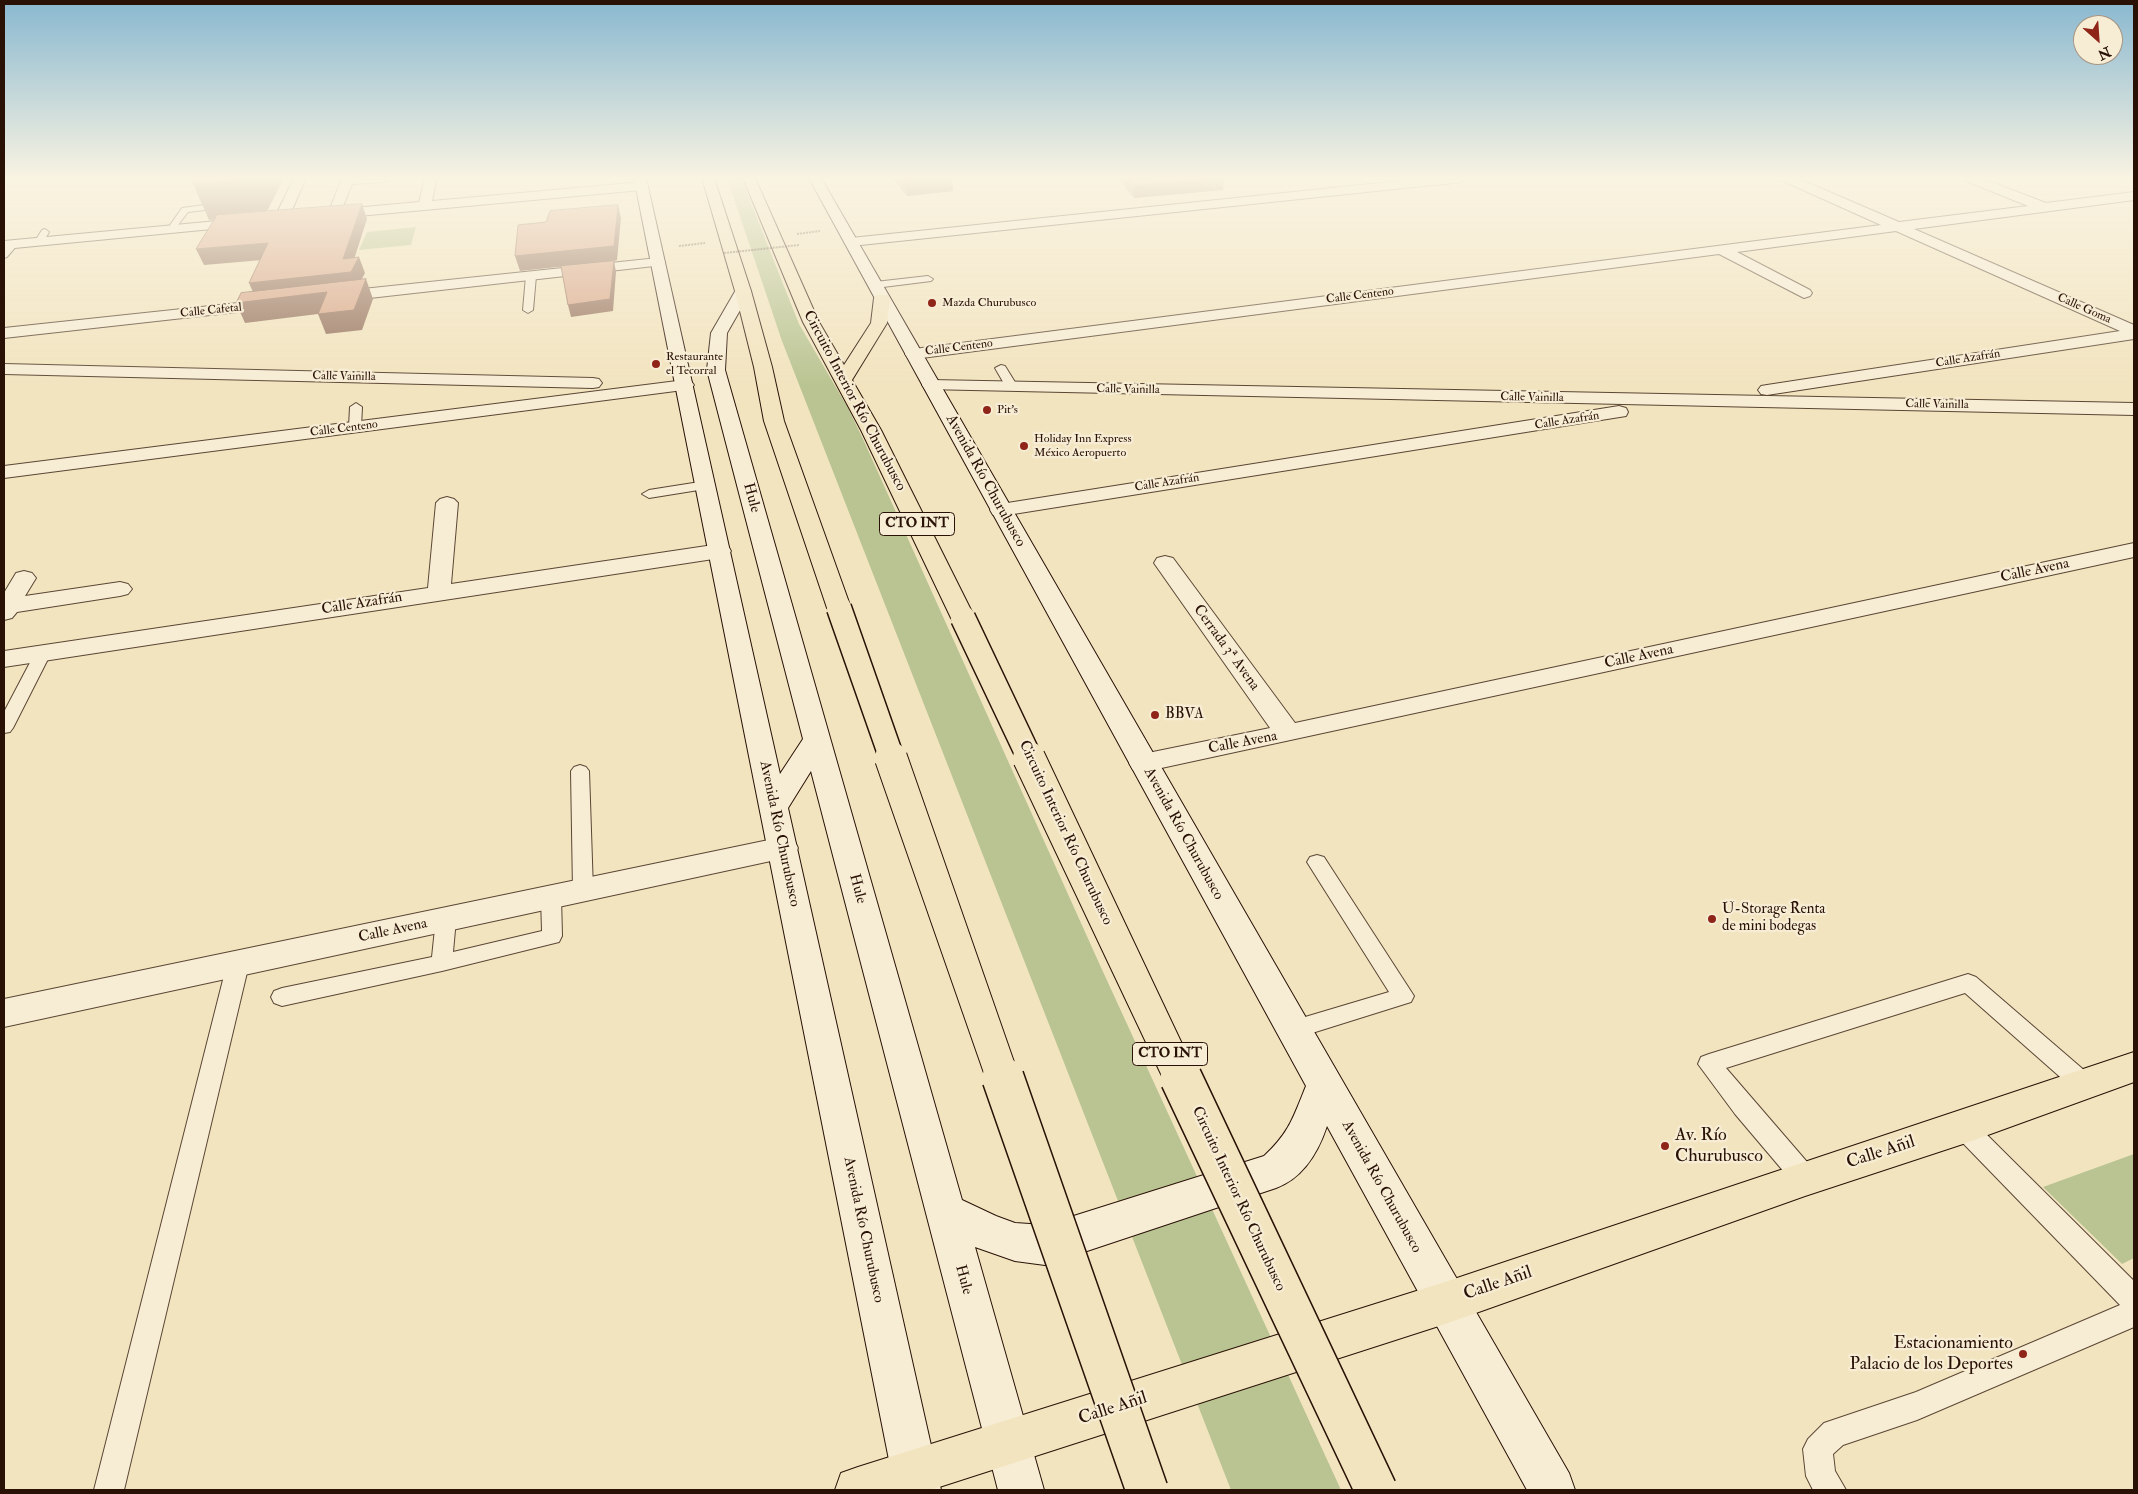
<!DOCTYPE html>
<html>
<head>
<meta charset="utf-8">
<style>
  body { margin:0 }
  #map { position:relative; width:2138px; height:1494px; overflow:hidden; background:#f2e4bf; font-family:"IM FELL Double Pica",serif }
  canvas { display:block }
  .frame { position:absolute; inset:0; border:5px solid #291106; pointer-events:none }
  .north { position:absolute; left:2073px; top:15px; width:50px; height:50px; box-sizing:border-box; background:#f7edd5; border:1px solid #a59582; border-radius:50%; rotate:154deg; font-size:14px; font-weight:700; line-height:20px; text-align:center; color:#291106 }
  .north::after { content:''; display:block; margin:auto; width:18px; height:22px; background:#8f2418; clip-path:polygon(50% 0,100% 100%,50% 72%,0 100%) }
</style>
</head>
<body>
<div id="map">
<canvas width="2138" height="1494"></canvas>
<div class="frame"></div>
<div class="north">N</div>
</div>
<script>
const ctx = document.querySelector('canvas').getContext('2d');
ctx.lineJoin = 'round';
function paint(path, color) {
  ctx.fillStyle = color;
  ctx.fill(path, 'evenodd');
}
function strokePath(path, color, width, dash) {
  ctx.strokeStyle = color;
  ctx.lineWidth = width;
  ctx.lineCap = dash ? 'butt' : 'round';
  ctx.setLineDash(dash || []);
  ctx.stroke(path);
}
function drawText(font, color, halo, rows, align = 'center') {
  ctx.font = font + ' "IM FELL Double Pica",serif';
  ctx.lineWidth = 4.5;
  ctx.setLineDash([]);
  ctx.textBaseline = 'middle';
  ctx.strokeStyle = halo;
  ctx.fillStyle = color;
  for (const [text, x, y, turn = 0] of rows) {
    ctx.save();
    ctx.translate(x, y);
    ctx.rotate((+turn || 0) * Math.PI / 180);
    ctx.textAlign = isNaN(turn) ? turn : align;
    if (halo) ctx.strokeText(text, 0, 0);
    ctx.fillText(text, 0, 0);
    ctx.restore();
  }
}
paint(new Path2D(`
  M 727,178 L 741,178 L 799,324 L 848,408 L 863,439 L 1099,963 L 1341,1490 L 1231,1490 L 782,341 Z
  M 416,227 L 411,245 L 359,250 L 367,232 Z
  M 2134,1154 L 2134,1258 L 2122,1264 L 2043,1187 Z`), '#b9c492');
const lane = new Path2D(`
  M 226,202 L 229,203 L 229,207 L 188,212 L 178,225 L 178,231 L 172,231 L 170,225 L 182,208 Z
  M 45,229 L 49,232 L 43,243 L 37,243 L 35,241 L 42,230 Z
  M 13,241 L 18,244 L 7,257 L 4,258 C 4,251 5,243 13,241 Z
  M 531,273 L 536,276 L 533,310 L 528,313 L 523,310 L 526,276 Z
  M 928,276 L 933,279 L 931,281 L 875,288 L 870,285 L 875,282 Z
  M 1001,365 L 1005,366 L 1018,387 L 1016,389 L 1008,389 L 1006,387 L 995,368 Z
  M 356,403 L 362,407 L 361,427 L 355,431 L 349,427 L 350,407 Z
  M 706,481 L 711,482 L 713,485 L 711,488 L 649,498 L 642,494 L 649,490 Z
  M 43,648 L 49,650 L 51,653 L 13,728 L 10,732 L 4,733 L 4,712 L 35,653 L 37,650 Z
  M 580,765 L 586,767 L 589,771 L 593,891 L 590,896 L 583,898 L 576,896 L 573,891 L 571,771 L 574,767 Z
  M 1317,855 L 1324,857 L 1414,996 L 1411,1002 L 1293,1039 L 1285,1037 L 1282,1030 L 1285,1023 L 1389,992 L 1307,862 L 1310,857 Z
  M 551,890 L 558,892 L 561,897 L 562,936 L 559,942 L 442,971 L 282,1006 L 274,1003 L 271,997 L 274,991 L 282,988 L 432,957 L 436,919 L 439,914 L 446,911 L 453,914 L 456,919 L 453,952 L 542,931 L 541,897 L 544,892 Z
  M 238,956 L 245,958 L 249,964 L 124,1490 L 94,1490 L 227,964 L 231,958 Z
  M 1968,974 L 1976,977 L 2092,1077 L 2096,1084 L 2092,1091 L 2084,1094 L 2076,1091 L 1965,993 L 1726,1068 L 1814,1170 L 1817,1178 L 1814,1186 L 1805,1189 L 1796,1186 L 1735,1114 L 1698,1064 L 1701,1057 L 1709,1054 Z
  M 1963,1116 L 1971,1119 L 2134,1281 L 2134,1327 L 1917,1420 L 1843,1445 L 1833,1454 L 1835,1471 L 1846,1490 L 1813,1490 L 1806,1476 L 1803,1449 L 1808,1439 L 1824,1423 L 1916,1392 L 2120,1305 L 1955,1135 L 1951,1127 L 1955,1119 Z`);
const street = new Path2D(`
  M 294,178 L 306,178 L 288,219 L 286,222 L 276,222 L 274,219 Z
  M 342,178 L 390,178 L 384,182 L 352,184 L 342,209 L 419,202 L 425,178 L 437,178 L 432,201 L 642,182 L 648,186 L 642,190 L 326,219 L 321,218 L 319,215 L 321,212 L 329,211 Z
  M 1428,178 L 1468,178 L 1462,182 L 851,246 L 846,245 L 844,242 L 846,239 L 851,238 Z
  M 1781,178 L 1797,178 L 1899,222 L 2028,206 L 1966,181 L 1964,178 L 1981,178 L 2046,203 L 2134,192 L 2134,200 L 1914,229 L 2134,325 L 2134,339 L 1767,395 L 1761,394 L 1758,390 L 1761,386 L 1767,385 L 2120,331 L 1896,231 L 1737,252 L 1810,290 L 1812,293 L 1810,296 L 1804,298 L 1719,254 L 914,359 L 908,358 L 905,354 L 908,350 L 914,349 L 1881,225 L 1783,181 Z
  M 249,218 L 254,219 L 256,222 L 254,225 L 4,249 L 4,241 Z
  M 658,258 L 663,259 L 665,262 L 663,265 L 334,302 L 328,300 L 326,297 L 328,294 L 334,292 Z
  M 276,299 L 282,301 L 284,304 L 282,307 L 4,338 L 4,328 Z
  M 4,364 L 593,378 L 599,379 L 602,383 L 599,387 L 593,388 L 4,374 Z
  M 685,380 L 691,381 L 694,385 L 691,389 L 4,478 L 4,466 Z
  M 931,380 L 2134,403 L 2134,415 L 925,389 L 922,385 L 925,381 Z
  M 1619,406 L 1626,408 L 1628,412 L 1626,416 L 1001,516 L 993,515 L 990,510 L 993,505 L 1001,504 Z
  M 447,497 L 454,499 L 458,503 L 451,584 L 720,544 L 728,546 L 731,551 L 728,556 L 720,558 L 4,667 L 4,651 L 428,588 L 436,503 L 440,499 Z
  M 2134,543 L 2134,557 L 1143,772 L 1133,770 L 1129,763 L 1133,756 L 1143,754 L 1270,728 L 1154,563 L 1157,558 L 1165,556 L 1173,558 L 1295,723 Z
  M 24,571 L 32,573 L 36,578 L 25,596 L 120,582 L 128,584 L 132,589 L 128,594 L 120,596 L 17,612 L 12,618 L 4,620 L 4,593 L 16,573 Z
  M 783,837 L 794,840 L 798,848 L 794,856 L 4,1027 L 4,999 Z`);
const secondary = new Path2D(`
  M 634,178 L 646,178 L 780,774 L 803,739 L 707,370 L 711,333 L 737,288 L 749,288 L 751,291 L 727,333 L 725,370 L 962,1200 L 996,1216 L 1015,1223 L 1045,1225 L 1264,1156 C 1289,1133 1293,1118 1306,1086 L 809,178 L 821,178 L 1569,1473 L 1575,1490 L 1527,1490 L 1327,1126 C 1318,1153 1303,1178 1276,1188 L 1045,1265 L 1015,1261 L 975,1247 L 1044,1490 L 998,1490 L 811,771 L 788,808 L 941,1490 L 895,1490 Z`);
const primary = new Path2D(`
  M 2134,1052 L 2134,1082 L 1963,1144 L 1805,1196 L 1445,1324 L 930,1490 L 835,1490 L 841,1473 L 858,1467 L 1445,1282 Z`);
const highway = new Path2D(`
  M 702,178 L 714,178 L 751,291 L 772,367 L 784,421 L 851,608 L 847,613 L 839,615 L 831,613 L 827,608 L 764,421 L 754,367 L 735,291 Z
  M 743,178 L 755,178 L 819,322 L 844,365 L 871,323 L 874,298 L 876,295 L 888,295 L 890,298 L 887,323 L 852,380 L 881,430 L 975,618 L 972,623 L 963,625 L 954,623 L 951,618 L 861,430 L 803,322 Z`);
strokePath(lane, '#5b4634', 2);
strokePath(street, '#5b4634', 2);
strokePath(secondary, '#291106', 2);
strokePath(primary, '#291106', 2);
strokePath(highway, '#291106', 2);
strokePath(new Path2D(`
  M 797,234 L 820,231
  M 679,246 L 705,243`), '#291106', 2, [0.5, 1]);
paint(lane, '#f7edd5');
paint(street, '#f7edd5');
paint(secondary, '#f7edd5');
paint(primary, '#f2e4bf');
paint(highway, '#f2e4bf');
const highwayBridgeFar2 = new Path2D(`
  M 839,608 L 892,759
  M 963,618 L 1030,759`);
const highwayBridgeFar1 = new Path2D(`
  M 891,758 L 1003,1079
  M 1029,758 L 1181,1079`);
const highwayBridge = new Path2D(`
  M 1003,1078 L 1147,1490
  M 1181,1078 L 1376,1490`);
strokePath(highwayBridgeFar2, '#291106', 27, []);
strokePath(highwayBridgeFar1, '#291106', 34, []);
strokePath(highwayBridge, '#291106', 44, []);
strokePath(new Path2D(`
  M 724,253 L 799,245`), '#291106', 2, [0.5, 1]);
strokePath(highwayBridgeFar2, '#f2e4bf', 24);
strokePath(highwayBridgeFar1, '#f2e4bf', 32);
strokePath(highwayBridge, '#f2e4bf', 41);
paint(new Path2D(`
  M 892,178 L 952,178 L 953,191 L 907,196 Z
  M 1118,178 L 1224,178 L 1223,190 L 1134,198 Z`), '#bb9078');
paint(new Path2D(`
  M 251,178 L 284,178 L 265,215 L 209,220 L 193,184 Z
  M 905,178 L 952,178 L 953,191 L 907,196 Z
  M 1224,178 L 1223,190 L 1134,198 L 1135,186 Z
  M 362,204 L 367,219 L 350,272 L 359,257 L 365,273 L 357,288 L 256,299 L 249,283 L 343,259 Z
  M 618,205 L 621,218 L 617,260 L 614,261 L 616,272 L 613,311 L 571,317 L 568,305 L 614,261 L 520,271 L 515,256 Z
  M 268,243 L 274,259 L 204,265 L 196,249 Z
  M 366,279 L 373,299 L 362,330 L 326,334 L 318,314 L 245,323 L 236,303 Z`), '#987561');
const building = new Path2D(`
  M 194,178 L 251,178 L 250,179 L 193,184 Z
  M 1128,178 L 1224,178 L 1135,186 Z
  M 362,204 L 343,259 L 359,257 L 351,272 L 249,283 L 268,243 L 196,249 L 217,215 Z
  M 618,205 L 614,246 L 515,256 L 518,225 L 546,222 L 550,211 Z
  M 614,261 L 610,299 L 568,305 L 561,266 Z
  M 366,279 L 354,310 L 318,314 L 327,292 L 236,303 L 241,293 Z`);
paint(building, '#d9a78b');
strokePath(building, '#987561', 1);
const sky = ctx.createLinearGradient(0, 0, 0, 387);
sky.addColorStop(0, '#89b8d0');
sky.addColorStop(0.46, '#f9f3e2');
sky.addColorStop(1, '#f9f3e200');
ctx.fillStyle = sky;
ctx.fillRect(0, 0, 2138, 387);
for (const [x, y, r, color] of [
  [932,303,5,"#8f2418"],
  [656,364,5,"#8f2418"],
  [987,410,5,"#8f2418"],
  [1024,446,5,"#8f2418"],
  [1155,715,5,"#8f2418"],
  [1712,919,5,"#8f2418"],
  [1665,1146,5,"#8f2418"],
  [2023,1354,5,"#8f2418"]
]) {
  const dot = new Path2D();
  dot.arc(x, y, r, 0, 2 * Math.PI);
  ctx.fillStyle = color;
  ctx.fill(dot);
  strokePath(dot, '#f7edd5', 2);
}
drawText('12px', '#291106', '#f7edd5', [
  ["Calle Centeno",1360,296,-7],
  ["Calle Goma",2084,309,24],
  ["Calle Cafetal",211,311,-6],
  ["Calle Centeno",959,348,-7],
  ["Calle Azafrán",1968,359,-9],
  ["Calle Vainilla",344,377,1],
  ["Calle Vainilla",1128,390,1],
  ["Calle Vainilla",1532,398,1],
  ["Calle Vainilla",1937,405,1],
  ["Calle Azafrán",1567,421,-9],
  ["Calle Centeno",344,429,-7],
  ["Calle Azafrán",1167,483,-9]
]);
drawText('12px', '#291106', '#f7edd5', [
  ["Mazda Churubusco",942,303],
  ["Restaurante",666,357],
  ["el Tecorral",666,371],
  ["Pit's",997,410],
  ["Holiday Inn Express",1034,439],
  ["México Aeropuerto",1034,453]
], 'left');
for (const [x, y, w] of [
  [917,524,75],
  [1170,1054,75]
]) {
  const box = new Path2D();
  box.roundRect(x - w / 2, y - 11.5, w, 23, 4);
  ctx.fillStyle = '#f7edd5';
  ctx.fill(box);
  strokePath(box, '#291106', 1);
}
drawText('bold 14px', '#291106', null, [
  ["CTO INT",917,524],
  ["CTO INT",1170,1054]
]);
drawText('15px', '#291106', '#f7edd5', [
  ["Circuito Interior Río Churubusco",854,401,62],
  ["Avenida Río Churubusco",985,481,61],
  ["Hule",751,498,75],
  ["Calle Avena",2035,571,-12],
  ["Calle Azafrán",362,604,-9],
  ["Cerrada 3ª Avena",1226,648,54],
  ["Calle Avena",1639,657,-12],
  ["Calle Avena",1243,743,-11],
  ["Circuito Interior Río Churubusco",1065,833,65],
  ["Avenida Río Churubusco",779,834,78],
  ["Avenida Río Churubusco",1183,834,61],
  ["Hule",857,889,75],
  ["Calle Avena",393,931,-12],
  ["Avenida Río Churubusco",1381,1187,61],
  ["Circuito Interior Río Churubusco",1238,1199,65],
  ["Avenida Río Churubusco",863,1230,78],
  ["Hule",963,1280,75]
]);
drawText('15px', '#291106', '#f7edd5', [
  ["BBVA",1165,715],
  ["U-Storage Renta",1722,910],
  ["de mini bodegas",1722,927]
], 'left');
drawText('18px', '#291106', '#f7edd5', [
  ["Av. Río",1675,1136],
  ["Churubusco",1675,1157],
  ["Estacionamiento",2013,1344,"right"],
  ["Palacio de los Deportes",2013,1365,"right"]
], 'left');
drawText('18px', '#291106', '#f7edd5', [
  ["Calle Añil",1881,1153,-18],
  ["Calle Añil",1498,1284,-19],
  ["Calle Añil",1113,1409,-18]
]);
</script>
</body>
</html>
